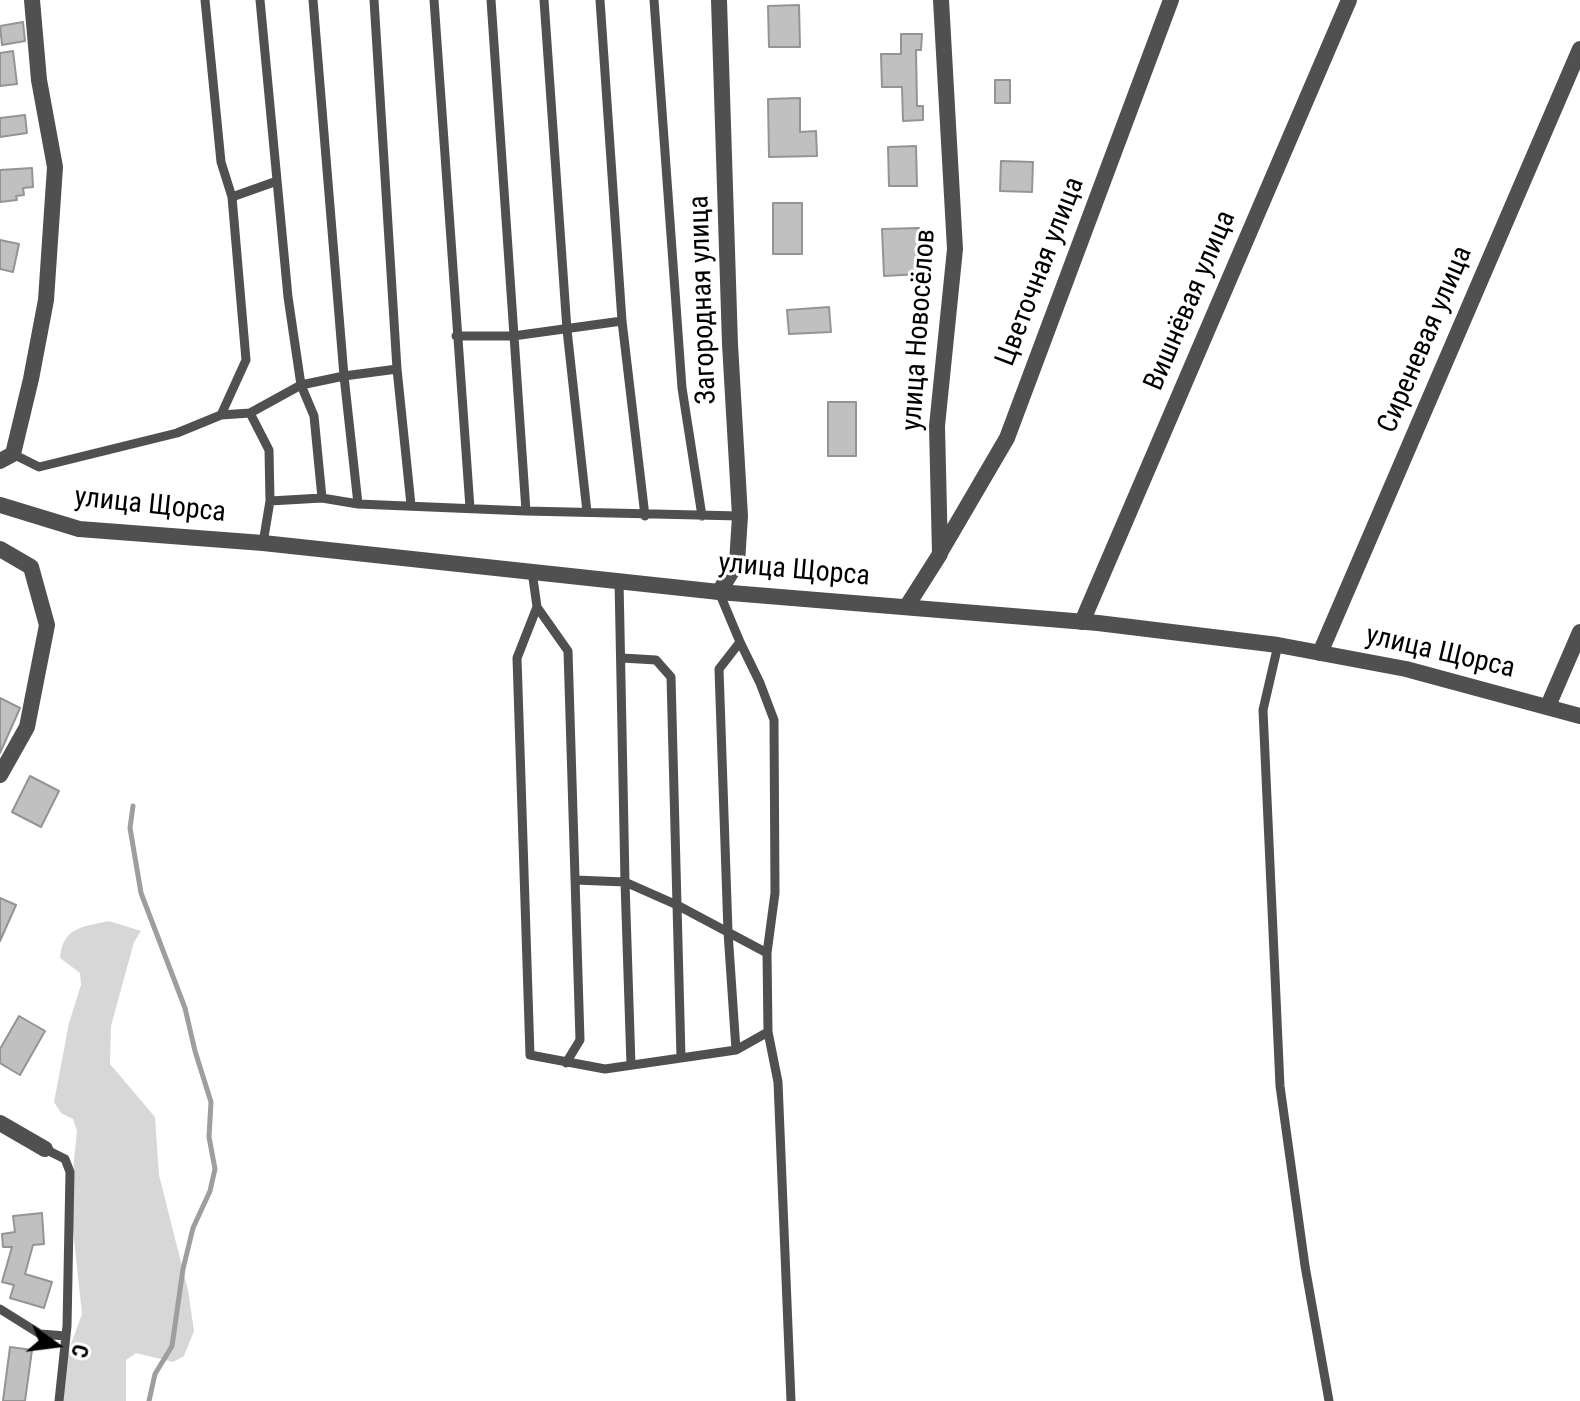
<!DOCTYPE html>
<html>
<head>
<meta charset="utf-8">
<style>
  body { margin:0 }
  #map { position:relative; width:1580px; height:1401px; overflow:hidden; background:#fff; font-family:"Roboto Condensed",sans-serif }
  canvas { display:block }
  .north { position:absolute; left:16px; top:1305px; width:80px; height:80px; -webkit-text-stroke:6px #fff; paint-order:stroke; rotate:104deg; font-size:22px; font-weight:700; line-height:32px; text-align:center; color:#000 }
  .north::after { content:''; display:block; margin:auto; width:28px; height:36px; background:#000; clip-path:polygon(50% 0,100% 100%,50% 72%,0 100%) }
</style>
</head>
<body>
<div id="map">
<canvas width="1580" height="1401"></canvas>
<div class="north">С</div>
</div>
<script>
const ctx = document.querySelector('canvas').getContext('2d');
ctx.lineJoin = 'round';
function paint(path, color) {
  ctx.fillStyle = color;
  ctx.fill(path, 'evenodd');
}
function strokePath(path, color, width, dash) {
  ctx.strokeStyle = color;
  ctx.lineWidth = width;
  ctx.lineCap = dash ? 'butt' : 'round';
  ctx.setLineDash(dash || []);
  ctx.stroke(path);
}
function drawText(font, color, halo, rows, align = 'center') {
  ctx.font = font + ' "Roboto Condensed",sans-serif';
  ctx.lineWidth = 6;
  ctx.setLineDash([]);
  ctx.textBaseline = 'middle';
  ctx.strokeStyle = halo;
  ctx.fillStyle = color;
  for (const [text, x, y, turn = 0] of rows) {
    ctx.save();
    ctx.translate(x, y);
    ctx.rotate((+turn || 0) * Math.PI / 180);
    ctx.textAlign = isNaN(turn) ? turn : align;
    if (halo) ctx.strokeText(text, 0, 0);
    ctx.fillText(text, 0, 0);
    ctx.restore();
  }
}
paint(new Path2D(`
  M 109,921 L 141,931 L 134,942 L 111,1026 L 110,1064 L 155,1117 L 159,1175 L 188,1290 L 194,1331 L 184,1356 L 173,1362 L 136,1353 L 126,1360 L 126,1401 L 55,1401 L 63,1366 L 82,1314 L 70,1201 L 77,1131 L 73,1119 L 61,1113 L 54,1102 L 69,1023 L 81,985 L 80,973 L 60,958 C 63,927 82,927 109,921 Z`), '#d7d7d7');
strokePath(new Path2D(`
  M 133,806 L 130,828 L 141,893 L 185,1008 L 195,1051 L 211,1102 L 209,1137 L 215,1169 L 210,1191 L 193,1228 L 183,1269 L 172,1346 L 155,1374 L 149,1401`), '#9e9e9e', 5);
const building = new Path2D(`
  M 799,5 L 800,47 L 769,47 L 768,6 Z
  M 23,22 L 25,41 L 2,45 L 0,26 Z
  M 901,34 L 922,34 L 921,50 L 916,50 L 917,106 L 923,106 L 923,120 L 903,121 L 902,87 L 882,87 L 881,54 L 901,54 Z
  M 13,51 L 17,84 L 0,86 L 0,53 Z
  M 995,80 L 1010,80 L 1010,103 L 995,103 Z
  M 800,98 L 800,132 L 816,131 L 817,156 L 769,157 L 768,99 Z
  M 25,115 L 27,133 L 0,137 L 0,118 Z
  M 916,146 L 917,186 L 889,186 L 888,147 Z
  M 1001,161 L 1033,162 L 1032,192 L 1000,191 Z
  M 32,168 L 33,187 L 23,188 L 24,195 L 16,196 L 17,200 L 0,202 L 0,170 Z
  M 773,203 L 802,203 L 802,254 L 773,254 Z
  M 919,228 L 921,274 L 884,276 L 882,229 Z
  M 0,240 L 19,244 L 13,272 L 0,269 Z
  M 829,307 L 831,332 L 789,334 L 787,310 Z
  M 828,402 L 856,402 L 856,456 L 828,456 Z
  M 0,698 L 20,708 L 0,753 Z
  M 30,776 L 59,791 L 41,827 L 12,812 Z
  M 0,898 L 16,905 L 0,941 Z
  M 19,1016 L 45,1031 L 20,1075 L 0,1063 L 0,1049 Z
  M 42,1213 L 44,1244 L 33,1245 L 25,1274 L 52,1282 L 44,1308 L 10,1298 L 14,1285 L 2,1282 L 12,1247 L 3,1247 L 2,1234 L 15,1232 L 13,1216 Z
  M 10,1347 L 32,1350 L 25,1401 L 3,1401 Z`);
paint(building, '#c0c0c0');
strokePath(building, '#949494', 2);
strokePath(new Path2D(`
  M 205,0 L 221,162 L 232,197 L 246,360 L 221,415 L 250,413 L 269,450 L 270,501 L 263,543
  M 260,0 L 288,297 L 301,385 L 314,416 L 322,498
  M 313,0 L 344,376 L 358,504
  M 374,0 L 397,369
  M 434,0 L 470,508
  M 491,0 L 526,511
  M 544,0 L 567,330 L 587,512
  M 600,0 L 622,321 L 645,516
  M 654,0 L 682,388 L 702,516
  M 232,197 L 277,181
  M 456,336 L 513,336 L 622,321
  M 250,413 L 301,385 L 344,376 L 397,369 L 411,505
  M 13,454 L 39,467 L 177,433 L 221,415
  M 270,501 L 322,498 L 358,504 L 526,511 L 740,516
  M 532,571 L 537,607 L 517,658 L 530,1055 L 605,1069 L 736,1050 L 768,1032 L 767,953 L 775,893 L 774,720 L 760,683 L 740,642
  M 619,580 L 625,882 L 631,1065
  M 719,592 L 740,642 L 719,669 L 728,932 L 736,1050
  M 537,607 L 568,651 L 580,1040 L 566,1063
  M 1278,645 L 1263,710 L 1280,1086 L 1305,1266 L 1329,1401
  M 622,658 L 656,660 L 671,677 L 681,1057
  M 575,880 L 625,882 L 677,905 L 767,953
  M 768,1032 L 778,1082 L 791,1401
  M 45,1149 L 65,1159 L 70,1172 L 67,1326 L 59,1401
  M 0,1309 L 40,1334 L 66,1336`), '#505050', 9);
strokePath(new Path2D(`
  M 0,461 L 13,454 L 31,379 L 46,300 L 55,167 L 39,80 L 32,0
  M 0,549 L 31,567 L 47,625 L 27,727 L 0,775
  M 941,551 L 1007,438 L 1171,0
  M 719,592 L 737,563 L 740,516 L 730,344 L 719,0
  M 907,606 L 940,554 L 937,426 L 955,249 L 941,0
  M 1082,622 L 1349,0
  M 1320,653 L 1580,49
  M 1548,706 L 1580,632
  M 0,1123 L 45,1149`), '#505050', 16);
strokePath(new Path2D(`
  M 0,505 L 79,529 L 263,543 L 719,592 L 1098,623 L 1278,645 L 1406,669 L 1580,716`), '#505050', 16);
drawText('28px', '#000', '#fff', [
  ["Цветочная улица",1041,272,-69],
  ["Загородная улица",704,300,-92],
  ["Вишнёвая улица",1191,301,-67],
  ["улица Новосёлов",920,330,-86],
  ["Сиреневая улица",1426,340,-67],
  ["улица Щорса",150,506,6],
  ["улица Щорса",794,571,5],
  ["улица Щорса",1440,653,13]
]);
</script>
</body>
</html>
